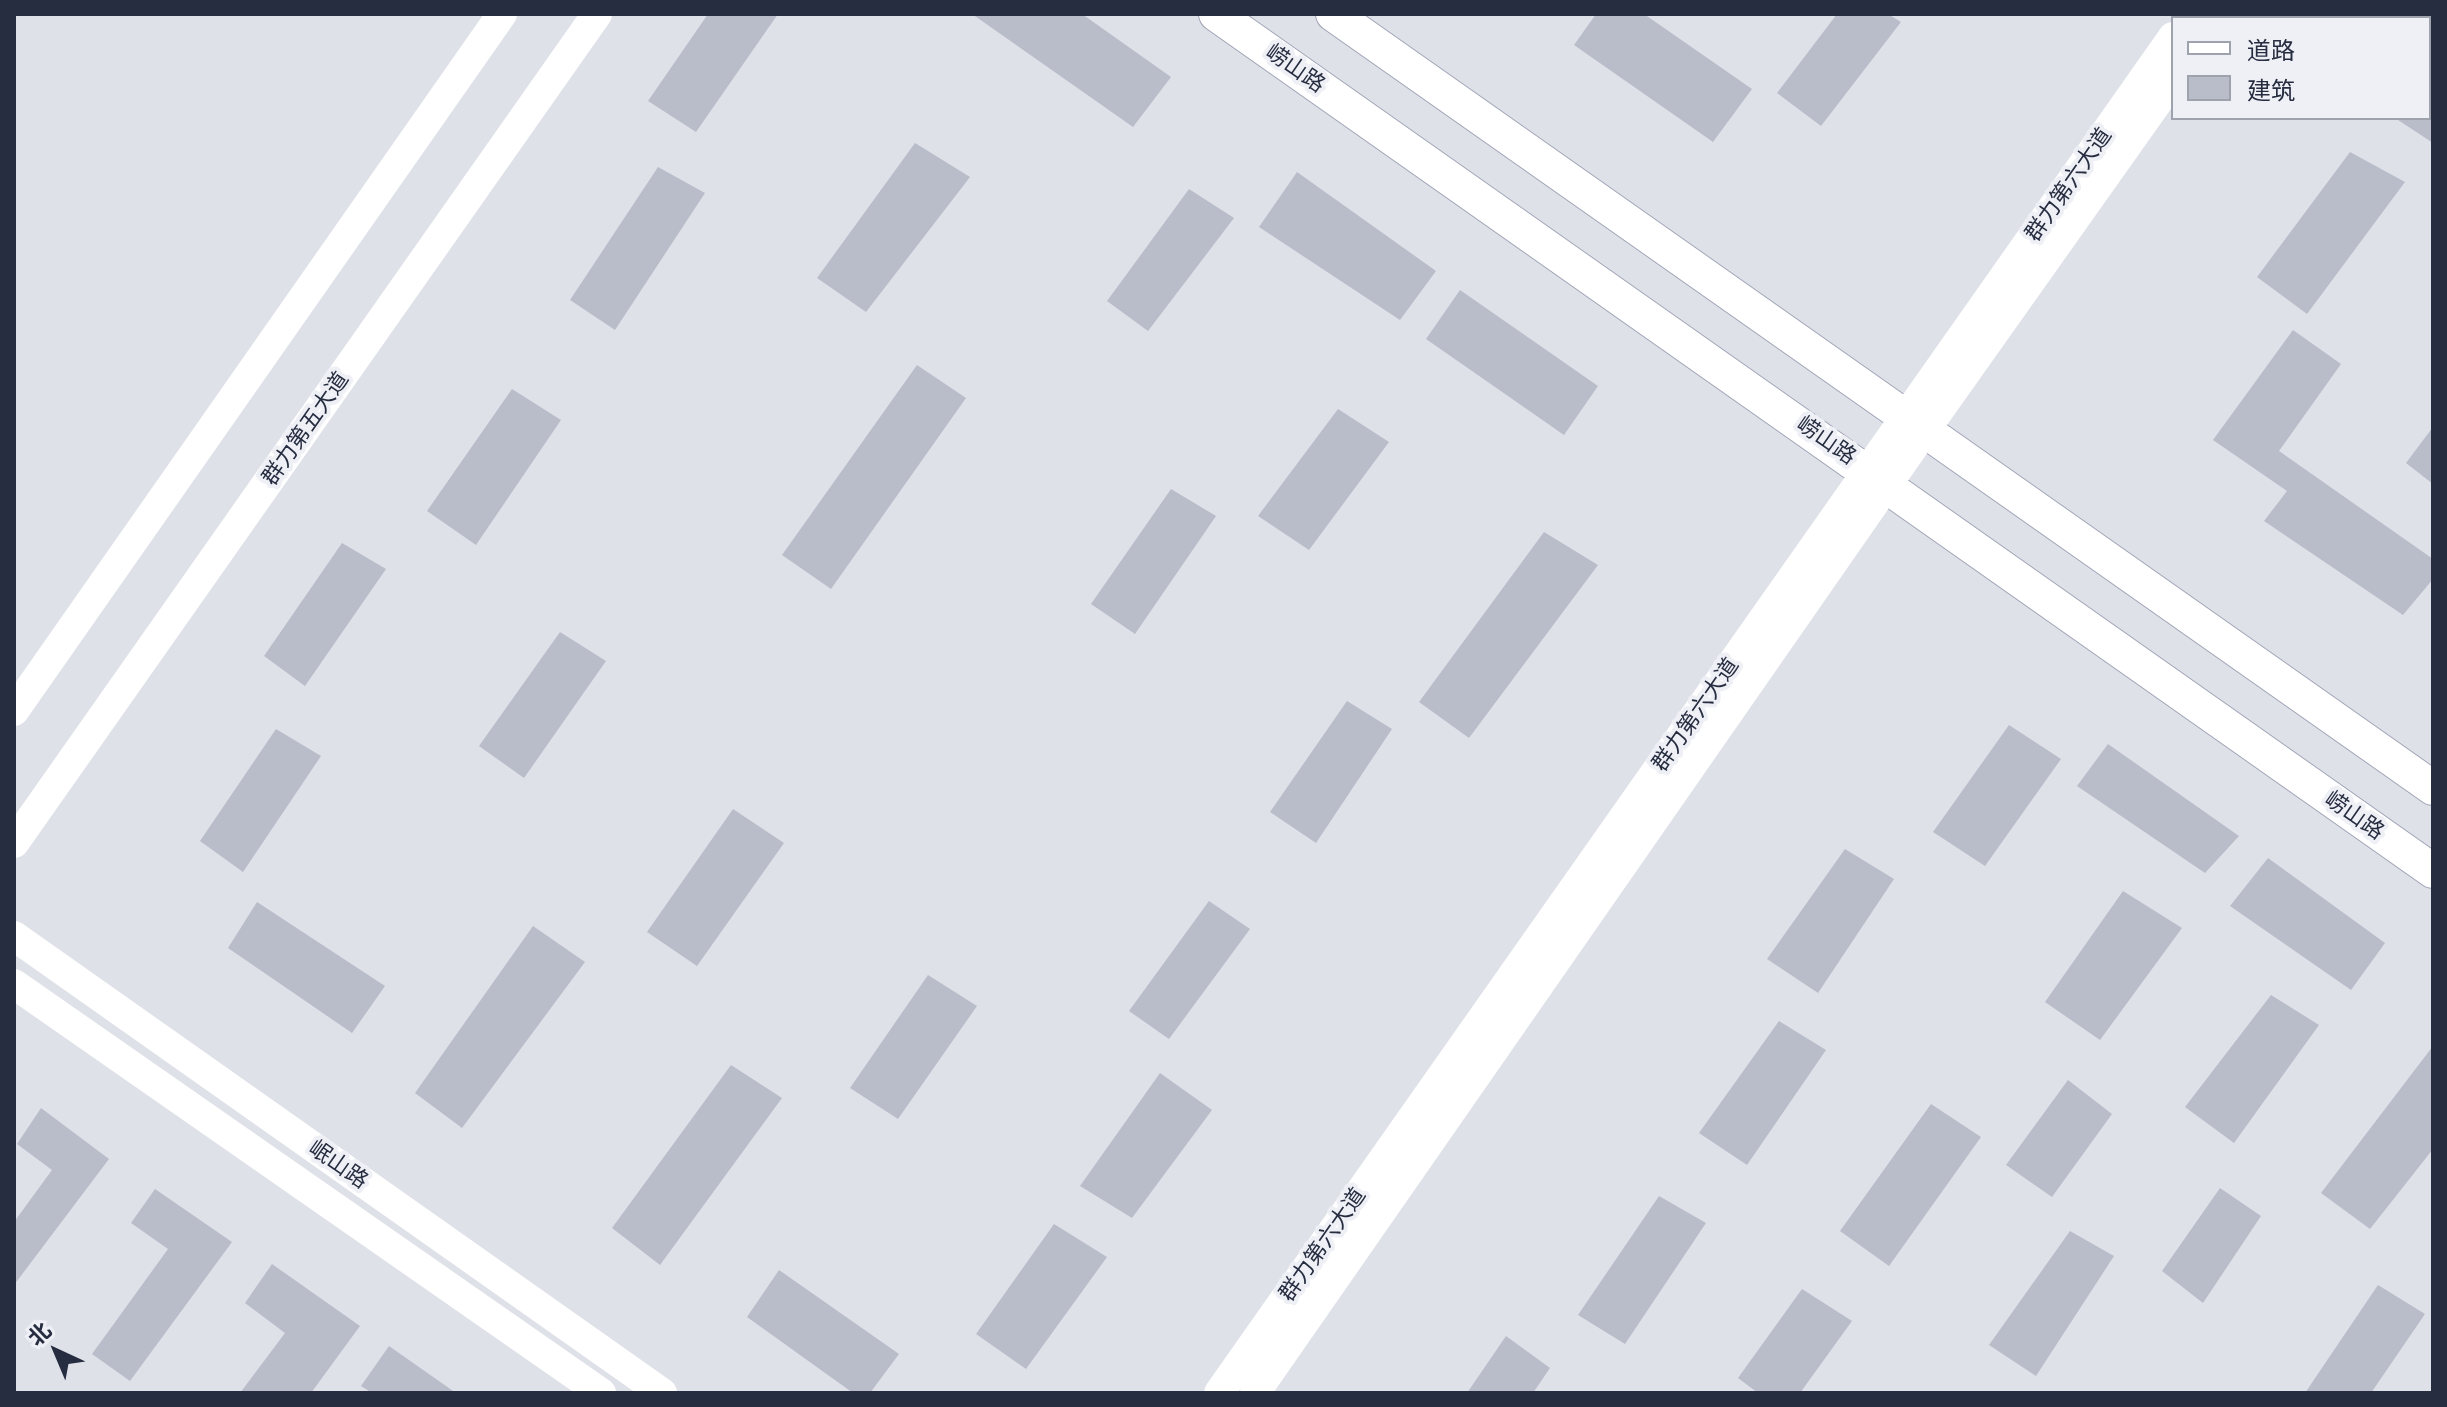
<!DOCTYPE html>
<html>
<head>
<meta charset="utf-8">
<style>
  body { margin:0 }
  #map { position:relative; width:2447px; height:1407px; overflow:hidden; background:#dfe1e9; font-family:"PT Sans","Noto Sans SC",sans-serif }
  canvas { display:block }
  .frame { position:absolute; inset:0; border:16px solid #272d40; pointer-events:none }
  .legend { position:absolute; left:2171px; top:16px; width:260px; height:104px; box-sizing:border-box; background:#eef0f6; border:2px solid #9ea2ad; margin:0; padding:10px 14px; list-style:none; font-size:24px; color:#272d40 }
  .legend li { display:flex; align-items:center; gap:16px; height:40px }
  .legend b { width:40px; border:2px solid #9ea2ad }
  .north { position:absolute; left:16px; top:1311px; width:80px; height:80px; -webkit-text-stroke:6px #eef0f6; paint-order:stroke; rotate:316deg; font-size:22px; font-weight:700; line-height:32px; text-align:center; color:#272d40 }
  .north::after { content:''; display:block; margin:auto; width:28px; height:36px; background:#272d40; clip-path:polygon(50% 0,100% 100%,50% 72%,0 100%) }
</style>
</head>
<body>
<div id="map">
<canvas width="2447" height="1407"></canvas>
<div class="frame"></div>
<ul class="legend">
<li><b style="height:10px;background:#fff"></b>道路</li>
<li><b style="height:22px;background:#b9bcc9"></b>建筑</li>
</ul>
<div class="north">北</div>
</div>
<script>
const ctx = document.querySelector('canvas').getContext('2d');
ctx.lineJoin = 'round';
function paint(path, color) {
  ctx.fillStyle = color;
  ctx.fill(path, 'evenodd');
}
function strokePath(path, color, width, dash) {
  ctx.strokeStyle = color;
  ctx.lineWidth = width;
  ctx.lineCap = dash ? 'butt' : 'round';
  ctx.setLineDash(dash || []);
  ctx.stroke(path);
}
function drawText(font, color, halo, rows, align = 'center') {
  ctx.font = font + ' "PT Sans","Noto Sans SC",sans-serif';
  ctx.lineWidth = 8;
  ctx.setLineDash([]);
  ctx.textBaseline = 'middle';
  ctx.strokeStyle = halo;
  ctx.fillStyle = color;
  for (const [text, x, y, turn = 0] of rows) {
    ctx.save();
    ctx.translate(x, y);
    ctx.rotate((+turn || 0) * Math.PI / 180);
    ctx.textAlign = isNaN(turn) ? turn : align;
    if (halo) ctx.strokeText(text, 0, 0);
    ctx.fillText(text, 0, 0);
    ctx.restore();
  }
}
paint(new Path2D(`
  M 708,14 L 778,14 L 696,132 L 648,101 Z
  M 972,14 L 1082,14 L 1171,77 L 1133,127 Z
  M 1596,14 L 1644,14 L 1752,89 L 1713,142 L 1574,45 Z
  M 1837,14 L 1888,14 L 1901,22 L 1821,126 L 1777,93 Z
  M 2395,118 L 2433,118 L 2433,143 Z
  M 915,143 L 970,177 L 866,312 L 817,278 Z
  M 2350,152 L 2405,182 L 2307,314 L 2257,277 Z
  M 658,167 L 705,193 L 615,330 L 570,300 Z
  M 1297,172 L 1436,271 L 1400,320 L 1259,227 Z
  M 1189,189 L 1234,218 L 1148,331 L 1107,301 Z
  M 1460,290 L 1598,386 L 1564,435 L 1426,339 Z
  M 2293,330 L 2341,364 L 2279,451 L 2433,559 L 2433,579 L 2403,615 L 2264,521 L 2287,491 L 2213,440 Z
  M 917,365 L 966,398 L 831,589 L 782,555 Z
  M 512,389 L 561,420 L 476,545 L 427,511 Z
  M 1338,409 L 1389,442 L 1309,550 L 1258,516 Z
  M 2433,427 L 2433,484 L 2406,463 Z
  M 1171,489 L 1216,516 L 1135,634 L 1091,604 Z
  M 1544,532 L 1598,565 L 1469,738 L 1419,702 Z
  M 342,543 L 386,569 L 305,686 L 264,656 Z
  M 560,632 L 606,661 L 524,778 L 479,746 Z
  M 1347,701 L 1392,729 L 1316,843 L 1270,812 Z
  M 2009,725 L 2061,759 L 1985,866 L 1933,832 Z
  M 276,729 L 321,756 L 243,872 L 200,841 Z
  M 2108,744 L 2239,836 L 2205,873 L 2077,786 Z
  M 733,809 L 784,843 L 697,966 L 647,932 Z
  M 1845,849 L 1894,879 L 1818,993 L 1767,959 Z
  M 2268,858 L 2385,943 L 2351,990 L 2230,906 Z
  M 2123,891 L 2182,928 L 2100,1040 L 2045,1002 Z
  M 1209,901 L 1250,929 L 1169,1039 L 1129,1011 Z
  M 257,902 L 385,986 L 352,1033 L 228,948 Z
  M 533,926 L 585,962 L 462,1128 L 415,1093 Z
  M 928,975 L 977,1006 L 898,1119 L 850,1088 Z
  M 2271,995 L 2319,1025 L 2234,1143 L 2185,1107 Z
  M 1779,1021 L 1826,1050 L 1747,1165 L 1699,1133 Z
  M 2433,1046 L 2433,1149 L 2370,1229 L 2321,1193 Z
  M 731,1065 L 782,1098 L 660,1265 L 612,1228 Z
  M 1160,1073 L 1212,1110 L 1132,1218 L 1080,1186 Z
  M 2068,1080 L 2112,1114 L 2052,1197 L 2006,1165 Z
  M 1931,1104 L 1981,1137 L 1889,1266 L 1840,1231 Z
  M 41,1108 L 109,1159 L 14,1285 L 14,1222 L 52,1170 L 17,1144 Z
  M 2220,1188 L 2261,1216 L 2203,1303 L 2162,1271 Z
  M 155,1189 L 232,1242 L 130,1381 L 92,1354 L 168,1249 L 131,1223 Z
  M 1659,1196 L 1706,1223 L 1625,1344 L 1578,1315 Z
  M 1054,1224 L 1107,1257 L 1026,1369 L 976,1334 Z
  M 2070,1231 L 2114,1256 L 2036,1376 L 1989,1345 Z
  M 272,1264 L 360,1326 L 311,1393 L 240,1393 L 285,1333 L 245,1303 Z
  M 779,1270 L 899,1354 L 870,1393 L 853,1393 L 747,1317 Z
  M 2378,1285 L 2425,1314 L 2371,1393 L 2305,1393 Z
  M 1802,1289 L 1852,1321 L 1800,1393 L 1758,1393 L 1738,1378 Z
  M 1506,1336 L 1550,1368 L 1533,1393 L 1467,1393 Z
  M 389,1346 L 456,1393 L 372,1393 L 361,1386 Z`), '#b9bcc9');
const primary = new Path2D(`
  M 1216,14 L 2433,871
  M 1333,14 L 2433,788`);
strokePath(primary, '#9ea3b5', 36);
strokePath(new Path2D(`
  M 2187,18 L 2189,14
  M 2217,18 L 2220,14
  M 14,711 L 502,14
  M 14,843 L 597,14
  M 14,936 L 662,1393
  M 14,984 L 601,1393
  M 1219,1393 L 2173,37
  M 1255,1393 L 1923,433 L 2173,80`), '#fff', 30);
strokePath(primary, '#fff', 34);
drawText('22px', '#272d40', '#eef0f6', [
  ["崂山路",1295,69,35],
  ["群力第六大道",2069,185,-55],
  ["群力第五大道",306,429,-55],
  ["崂山路",1826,441,35],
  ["群力第六大道",1696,715,-55],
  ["崂山路",2354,816,35],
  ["岷山路",338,1165,35],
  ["群力第六大道",1323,1245,-55]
]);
</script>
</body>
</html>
